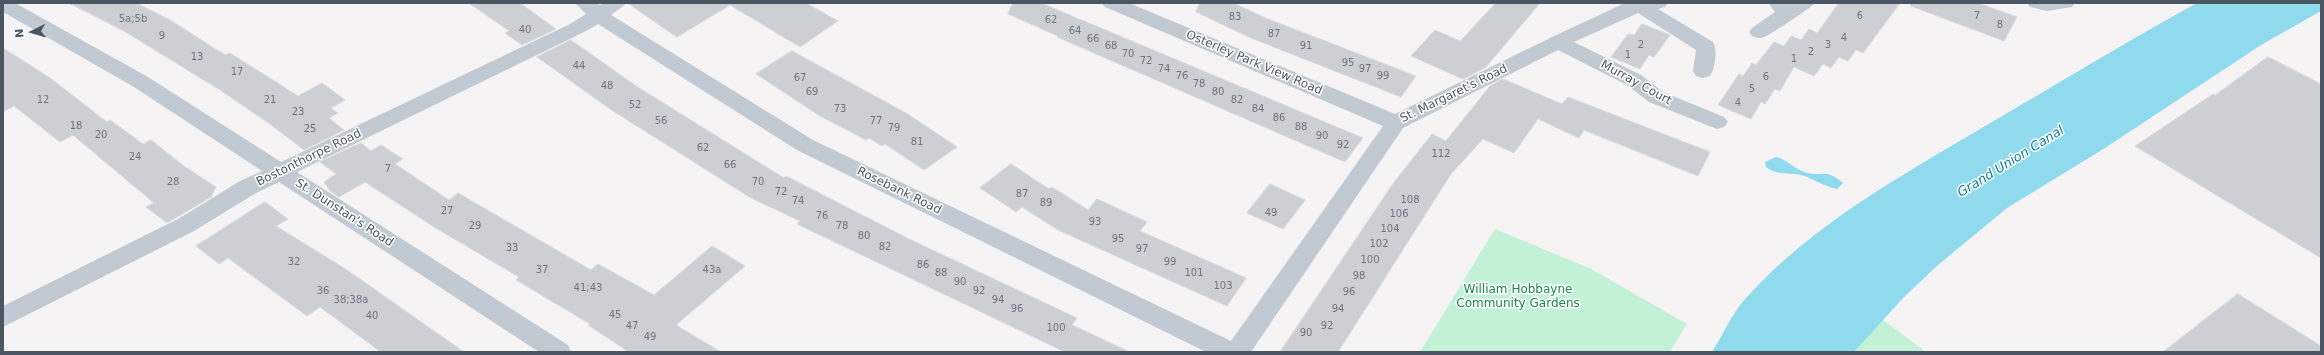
<!DOCTYPE html>
<html>
<head>
<meta charset="utf-8">
<style>
  body { margin:0 }
  #map { position:relative; width:2324px; height:355px; overflow:hidden; background:#f5f3f3; font-family:"DejaVu Sans",sans-serif }
  canvas { display:block }
  .frame { position:absolute; inset:0; border:4px solid #4a5661; pointer-events:none }
  .north { position:absolute; left:12px; top:12px; width:40px; height:40px; -webkit-text-stroke:3px #fff; paint-order:stroke; rotate:265deg; font-size:11px; font-weight:700; line-height:16px; text-align:center; color:#4a5661 }
  .north::after { content:''; display:block; margin:auto; width:14px; height:18px; background:#4a5661; clip-path:polygon(50% 0,100% 100%,50% 72%,0 100%) }
</style>
</head>
<body>
<div id="map">
<canvas width="2324" height="355"></canvas>
<div class="frame"></div>
<div class="north">N</div>
</div>
<script>
const ctx = document.querySelector('canvas').getContext('2d');
ctx.lineJoin = 'round';
function paint(path, color) {
  ctx.fillStyle = color;
  ctx.fill(path, 'evenodd');
}
function strokePath(path, color, width, dash) {
  ctx.strokeStyle = color;
  ctx.lineWidth = width;
  ctx.lineCap = dash ? 'butt' : 'round';
  ctx.setLineDash(dash || []);
  ctx.stroke(path);
}
function drawText(font, color, halo, rows, align = 'center') {
  ctx.font = font + ' "DejaVu Sans",sans-serif';
  ctx.lineWidth = 3;
  ctx.setLineDash([]);
  ctx.textBaseline = 'middle';
  ctx.strokeStyle = halo;
  ctx.fillStyle = color;
  for (const [text, x, y, turn = 0] of rows) {
    ctx.save();
    ctx.translate(x, y);
    ctx.rotate((+turn || 0) * Math.PI / 180);
    ctx.textAlign = isNaN(turn) ? turn : align;
    if (halo) ctx.strokeText(text, 0, 0);
    ctx.fillText(text, 0, 0);
    ctx.restore();
  }
}
paint(new Path2D(`
  M 1495,229 L 1591,269 L 1687,324 L 1670,352 L 1420,352 Z
  M 1882,319 L 1926,352 L 1854,352 Z`), '#c3f1d5');
paint(new Path2D(`
  M 2197,3 L 2321,3 L 2321,11 L 2261,45 L 2105,148 L 2007,208 L 1938,265 L 1904,297 L 1854,352 L 1712,352 C 1723,335 1732,313 1746,298 C 1813,224 1902,175 1987,125 C 2057,84 2126,42 2197,3 Z
  M 1776,157 C 1788,160 1793,168 1804,172 C 1822,178 1824,167 1843,183 L 1837,189 C 1821,186 1809,175 1795,174 C 1785,173 1774,174 1766,167 L 1765,162 Z`), '#90daee');
const building = new Path2D(`
  M 69,3 L 136,3 L 170,20 L 225,55 L 230,53 L 298,96 L 322,83 L 345,100 L 331,108 L 338,113 L 329,118 L 344,130 L 304,150 L 270,124 L 220,90 L 124,31 Z
  M 469,3 L 520,3 L 556,29 L 522,45 L 505,33 L 509,31 Z
  M 628,3 L 806,3 L 838,21 L 800,47 L 730,5 L 677,37 Z
  M 1013,3 L 1041,3 L 1363,138 L 1345,162 L 1057,37 L 1058,36 L 1008,14 Z
  M 1200,3 L 1233,3 L 1268,19 L 1416,76 L 1401,97 L 1251,38 L 1196,12 Z
  M 1496,3 L 1540,3 L 1485,68 L 1463,79 L 1411,56 L 1435,30 L 1460,41 Z
  M 1839,3 L 1900,3 L 1863,53 L 1856,50 L 1848,61 L 1839,57 L 1831,68 L 1823,64 L 1814,76 L 1794,67 L 1780,91 L 1775,89 L 1765,104 L 1761,102 L 1751,119 L 1718,105 L 1739,74 L 1743,76 L 1752,63 L 1756,65 L 1774,42 L 1784,46 L 1791,36 L 1801,40 L 1809,29 L 1817,33 Z
  M 1911,3 L 1978,3 L 2017,17 L 2004,41 L 1911,6 Z
  M 1642,24 L 1670,35 L 1654,57 L 1649,55 L 1640,69 L 1611,57 L 1628,34 L 1634,35 Z
  M 571,40 L 636,86 L 784,178 L 786,176 L 909,239 L 1077,318 L 1072,325 L 1130,352 L 1065,352 L 797,224 L 800,221 L 751,198 L 613,111 L 537,57 Z
  M 3,48 L 50,78 L 107,122 L 110,120 L 143,144 L 151,140 L 184,166 L 216,187 L 211,197 L 167,223 L 146,207 L 154,203 L 73,135 L 60,142 L 14,106 L 3,112 Z
  M 792,51 L 906,113 L 957,147 L 924,170 L 885,144 L 882,146 L 869,138 L 866,140 L 820,116 L 756,74 Z
  M 2268,57 L 2321,84 L 2321,258 L 2135,146 L 2213,94 L 2215,95 Z
  M 1503,79 L 1562,104 L 1568,97 L 1710,152 L 1698,176 L 1584,130 L 1579,138 L 1538,119 L 1514,153 L 1483,139 L 1451,174 L 1338,352 L 1280,352 L 1392,185 L 1432,134 L 1446,141 L 1490,86 Z
  M 361,143 L 371,151 L 381,145 L 403,159 L 395,164 L 449,200 L 458,193 L 591,270 L 598,264 L 654,295 L 712,246 L 745,266 L 676,325 L 721,352 L 629,352 L 588,325 L 590,324 L 516,280 L 519,277 L 434,227 L 365,182 L 339,197 L 330,191 L 324,182 L 336,174 L 320,162 Z
  M 1011,164 L 1049,189 L 1052,187 L 1088,210 L 1097,199 L 1147,222 L 1140,231 L 1246,278 L 1227,306 L 1058,230 L 1022,207 L 1016,212 L 980,188 Z
  M 1270,184 L 1305,200 L 1283,229 L 1247,213 Z
  M 265,202 L 288,219 L 276,226 L 347,270 L 464,352 L 381,352 L 320,307 L 307,316 L 228,258 L 219,264 L 196,246 Z
  M 2238,294 L 2321,346 L 2321,352 L 2163,352 Z`);
paint(building, '#cdcfd5');
strokePath(building, '#d7d9de', 1);
paint(new Path2D(`
  M 3,3 L 15,3 L 148,77 L 281,162 L 570,24 L 586,14 L 575,3 L 597,3 L 600,5 L 603,3 L 627,3 L 611,15 L 813,140 L 1231,341 L 1383,126 L 1105,7 L 1102,3 L 1129,3 L 1395,114 L 1550,38 L 1625,3 L 1668,3 L 1665,7 L 1658,9 L 1713,42 C 1718,50 1715,68 1710,76 L 1703,78 L 1696,76 L 1693,71 L 1696,50 L 1638,13 L 1574,42 L 1641,75 L 1663,92 L 1724,117 L 1728,122 L 1724,127 L 1717,129 L 1649,102 L 1627,85 L 1558,50 L 1403,128 L 1251,352 L 1206,352 L 797,150 L 598,24 L 584,32 L 297,172 L 568,345 L 571,352 L 539,352 L 279,182 L 256,193 L 194,231 L 3,327 L 3,306 L 178,219 L 240,181 L 262,171 L 134,87 L 3,12 Z
  M 1768,3 L 1815,3 C 1812,7 1770,35 1764,37 C 1760,39 1757,38 1752,36 L 1749,32 L 1752,28 L 1775,12 Z
  M 2027,3 L 2075,3 L 2072,7 L 2047,11 L 2030,7 Z`), '#c1cad2');
drawText('10px', '#6b747e', null, [
  ["6",1860,16],
  ["7",1977,16],
  ["83",1235,17],
  ["5a;5b",133,19],
  ["62",1051,20],
  ["8",2000,25],
  ["40",525,30],
  ["64",1075,31],
  ["87",1274,34],
  ["9",162,36],
  ["4",1844,38],
  ["66",1093,39],
  ["2",1641,45],
  ["3",1828,45],
  ["68",1111,46],
  ["91",1306,46],
  ["2",1811,52],
  ["70",1128,54],
  ["1",1628,55],
  ["13",197,57],
  ["1",1794,59],
  ["72",1146,61],
  ["95",1348,63],
  ["44",579,66],
  ["74",1164,69],
  ["97",1365,69],
  ["17",237,72],
  ["76",1182,76],
  ["99",1383,76],
  ["6",1766,77],
  ["67",800,78],
  ["78",1199,84],
  ["48",607,86],
  ["5",1752,89],
  ["69",812,92],
  ["80",1218,92],
  ["12",43,100],
  ["21",270,100],
  ["82",1237,100],
  ["4",1738,103],
  ["52",635,105],
  ["73",840,109],
  ["84",1258,109],
  ["23",298,112],
  ["86",1279,118],
  ["56",661,121],
  ["77",876,121],
  ["18",76,126],
  ["88",1301,127],
  ["79",894,128],
  ["25",310,129],
  ["20",101,135],
  ["90",1322,136],
  ["81",917,142],
  ["92",1343,145],
  ["62",703,148],
  ["112",1441,154],
  ["24",135,157],
  ["66",730,165],
  ["7",388,169],
  ["28",173,182],
  ["70",758,182],
  ["72",781,192],
  ["87",1022,194],
  ["108",1410,200],
  ["74",798,201],
  ["89",1046,203],
  ["27",447,211],
  ["49",1271,213],
  ["106",1399,214],
  ["76",822,216],
  ["93",1095,222],
  ["29",475,226],
  ["78",842,226],
  ["104",1390,229],
  ["80",864,236],
  ["95",1118,239],
  ["102",1379,244],
  ["82",885,247],
  ["33",512,248],
  ["97",1142,249],
  ["100",1370,260],
  ["32",294,262],
  ["99",1170,262],
  ["86",923,265],
  ["37",542,270],
  ["43a",712,270],
  ["88",941,273],
  ["101",1194,273],
  ["98",1359,276],
  ["90",960,282],
  ["103",1223,286],
  ["41;43",588,288],
  ["36",323,291],
  ["92",979,291],
  ["96",1349,292],
  ["38;38a",351,300],
  ["94",998,300],
  ["96",1017,309],
  ["94",1338,309],
  ["45",615,315],
  ["40",372,316],
  ["47",632,326],
  ["92",1327,326],
  ["100",1056,328],
  ["90",1306,333],
  ["49",650,337]
]);
drawText('12px', '#4a5661', '#fff', [
  ["Osterley Park View Road",1254,63,23],
  ["Murray Court",1636,83,29],
  ["St. Margaret's Road",1454,94,-26],
  ["Bostonthorpe Road",309,158,-26],
  ["Rosebank Road",899,191,26],
  ["St. Dunstan's Road",344,213,33]
]);
drawText('12px', '#17864f', '#fff', [
  ["William Hobbayne",1518,290],
  ["Community Gardens",1518,304]
]);
drawText('italic 13px', '#0c7c9b', '#fff', [
  ["Grand Union Canal",2011,162,-32]
]);
</script>
</body>
</html>
